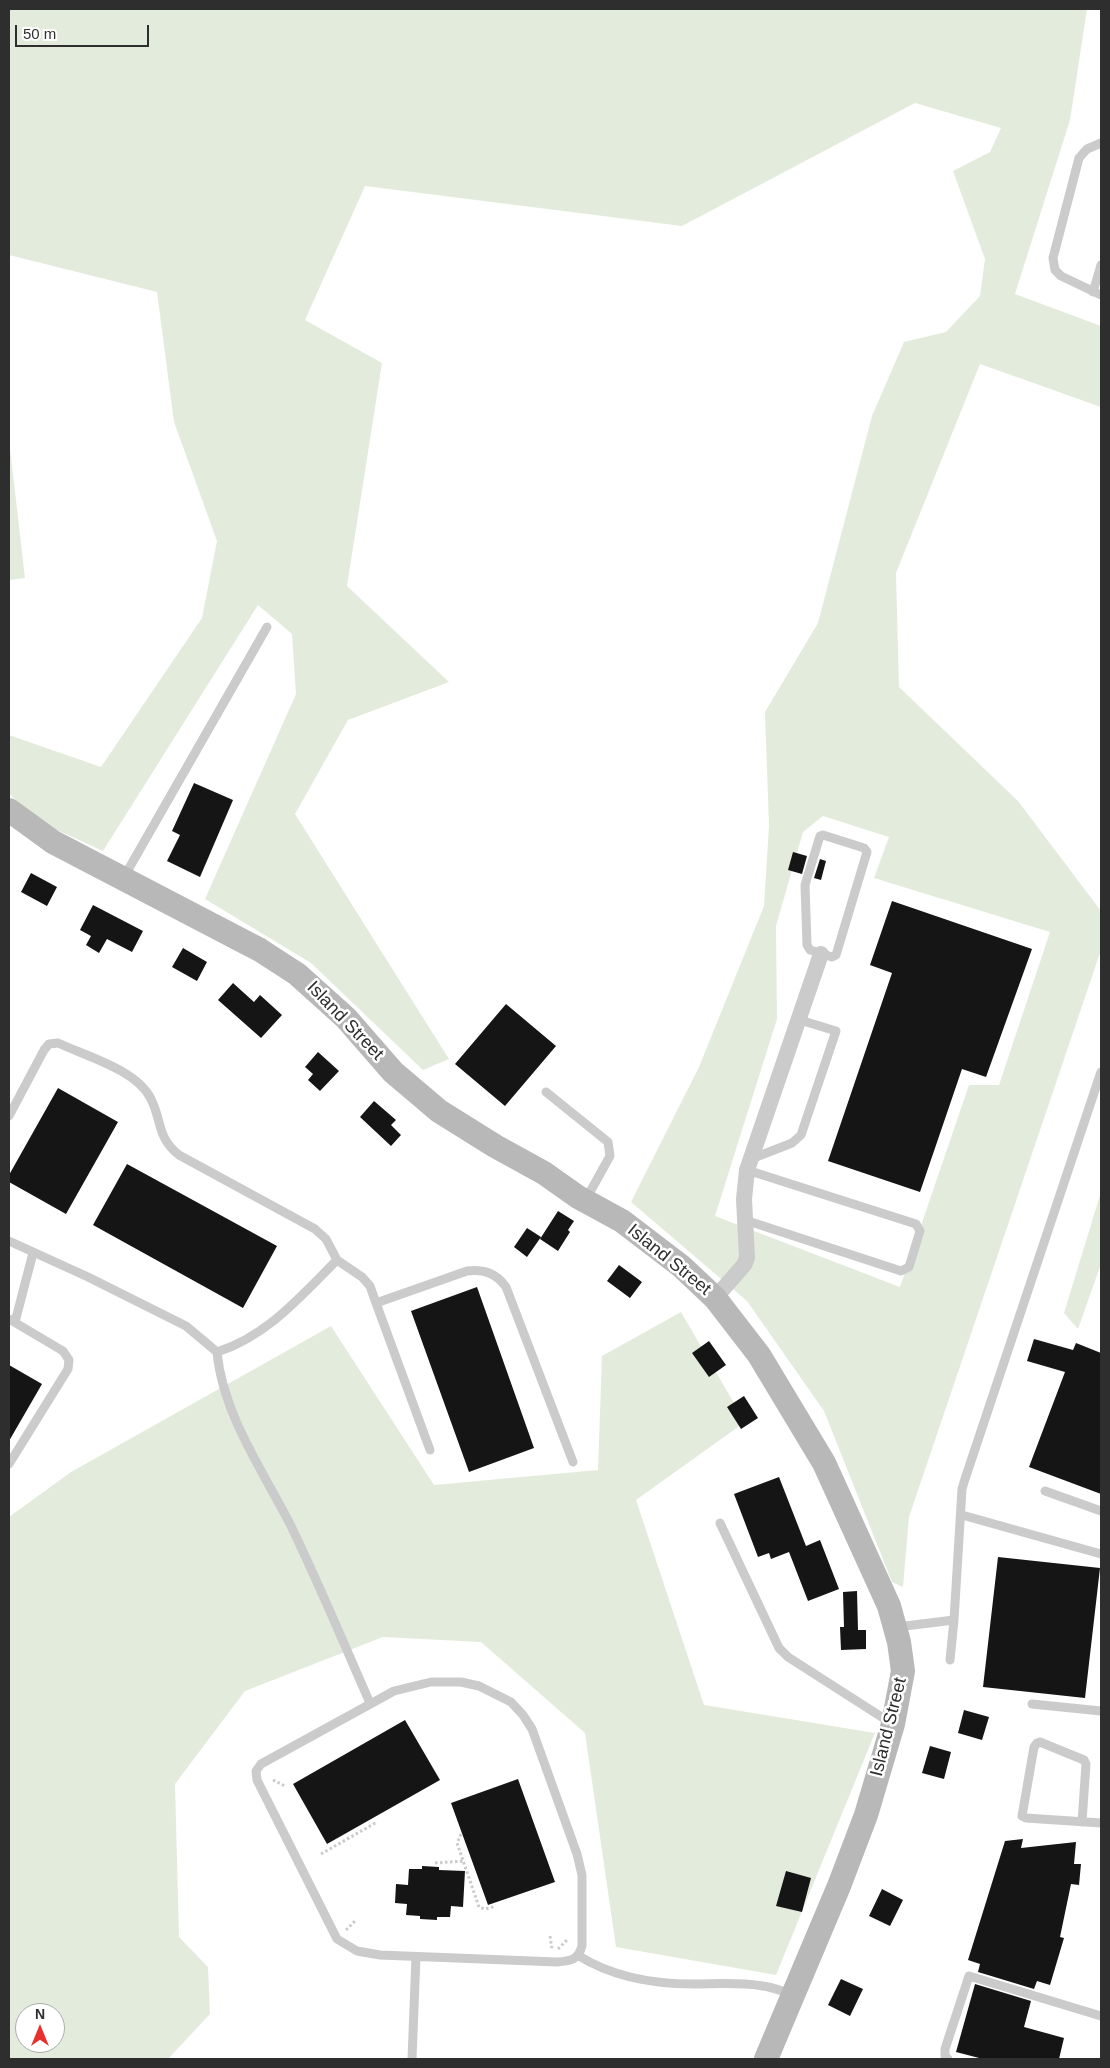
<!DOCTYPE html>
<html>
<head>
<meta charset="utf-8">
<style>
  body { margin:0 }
  #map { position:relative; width:1110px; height:2068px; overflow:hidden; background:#fff; font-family:Arial,sans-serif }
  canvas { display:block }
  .frame { position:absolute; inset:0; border:10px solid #2e2e2e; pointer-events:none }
  .north { position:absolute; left:15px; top:2003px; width:50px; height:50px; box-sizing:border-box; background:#fff; border:1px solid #ababab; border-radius:50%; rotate:0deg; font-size:14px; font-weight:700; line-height:20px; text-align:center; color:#2e2e2e }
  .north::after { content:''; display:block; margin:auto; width:18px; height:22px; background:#e63130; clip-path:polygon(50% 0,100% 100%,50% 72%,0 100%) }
  .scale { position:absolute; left:15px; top:25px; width:134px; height:22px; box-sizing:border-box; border:2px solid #2e2e2e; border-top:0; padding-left:6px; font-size:15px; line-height:18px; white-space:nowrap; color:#2e2e2e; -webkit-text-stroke:4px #fff; paint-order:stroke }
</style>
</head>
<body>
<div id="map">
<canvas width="1110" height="2068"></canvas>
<div class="frame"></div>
<div class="north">N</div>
<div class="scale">50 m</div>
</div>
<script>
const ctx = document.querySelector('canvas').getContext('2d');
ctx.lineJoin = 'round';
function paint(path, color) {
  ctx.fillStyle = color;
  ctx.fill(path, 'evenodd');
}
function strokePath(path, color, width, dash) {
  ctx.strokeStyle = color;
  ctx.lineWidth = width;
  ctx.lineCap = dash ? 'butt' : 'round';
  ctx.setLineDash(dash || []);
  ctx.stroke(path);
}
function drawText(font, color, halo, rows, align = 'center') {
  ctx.font = font + ' Arial,sans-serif';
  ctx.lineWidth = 5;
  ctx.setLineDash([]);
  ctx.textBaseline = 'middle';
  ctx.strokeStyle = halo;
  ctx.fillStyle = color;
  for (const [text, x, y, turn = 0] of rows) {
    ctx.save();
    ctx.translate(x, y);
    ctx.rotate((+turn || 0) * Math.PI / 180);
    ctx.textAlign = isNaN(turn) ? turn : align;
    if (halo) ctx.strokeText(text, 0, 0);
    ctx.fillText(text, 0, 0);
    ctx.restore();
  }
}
paint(new Path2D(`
  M 9,9 L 1087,9 L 1070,120 L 1015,294 L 1101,326 L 1101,407 L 980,364 L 896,573 L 899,687 L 1018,801 L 1101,911 L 1101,950 L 909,1517 L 903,1587 L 892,1582 L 824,1411 L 747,1301 L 631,1202 L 699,1067 L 764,906 L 769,826 L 765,712 L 818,623 L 872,416 L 904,342 L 946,332 L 980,296 L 985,259 L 953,171 L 990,152 L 1001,128 L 915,103 L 682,226 L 365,186 L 305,320 L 382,363 L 347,586 L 449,682 L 348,720 L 295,814 L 449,1059 L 423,1070 L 311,963 L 205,899 L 296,694 L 292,634 L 258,605 L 103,851 L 35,820 L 9,793 L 9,735 L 101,767 L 202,618 L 217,541 L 174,422 L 157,292 L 9,255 ZM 823,816 L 889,837 L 874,878 L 1050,932 L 999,1085 L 969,1085 L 900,1287 L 715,1216 L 777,1019 L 776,926 L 803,832 Z
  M 9,440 L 25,578 L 9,580 Z
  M 1101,1192 L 1101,1264 L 1078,1329 L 1064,1313 Z
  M 681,1312 L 745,1422 L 636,1500 L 704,1705 L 875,1733 L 776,1975 L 616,1947 L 585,1733 L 481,1642 L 383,1637 L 245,1691 L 175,1784 L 179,1937 L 208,1967 L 210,2014 L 168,2059 L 9,2059 L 9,1517 L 71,1472 L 331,1326 L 434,1485 L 598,1470 L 602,1356 ZM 25,2013 L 55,2013 L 55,2043 L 25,2043 Z`), '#e3ecdc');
paint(new Path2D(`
  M 194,783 L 233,800 L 200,877 L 167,861 L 180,835 L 172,831 Z
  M 793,852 L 807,856 L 802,874 L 788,870 Z
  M 820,859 L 826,861 L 821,880 L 814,878 Z
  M 31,873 L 57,887 L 47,906 L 21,892 Z
  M 892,901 L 1032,949 L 986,1077 L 962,1069 L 920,1192 L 828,1161 L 892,973 L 870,965 Z
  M 93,905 L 143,931 L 132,952 L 107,939 L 99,953 L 86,945 L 91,936 L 80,930 Z
  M 183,948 L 207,962 L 197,981 L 172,967 Z
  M 233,983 L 254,1002 L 260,995 L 282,1015 L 261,1038 L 218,1000 Z
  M 506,1004 L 556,1046 L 505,1106 L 455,1064 Z
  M 318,1052 L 339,1071 L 320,1091 L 308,1080 L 313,1074 L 305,1067 Z
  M 58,1088 L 118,1122 L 66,1214 L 9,1182 L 9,1175 Z
  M 374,1101 L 396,1120 L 391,1125 L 401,1135 L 391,1146 L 360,1117 Z
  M 127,1164 L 277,1246 L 243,1308 L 93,1225 Z
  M 558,1211 L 574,1221 L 568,1230 L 570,1232 L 558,1251 L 540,1239 Z
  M 527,1228 L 541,1237 L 527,1257 L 514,1247 Z
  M 619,1265 L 642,1282 L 630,1298 L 607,1281 Z
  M 477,1287 L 534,1448 L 469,1472 L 411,1311 Z
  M 1034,1339 L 1073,1350 L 1076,1343 L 1101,1353 L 1101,1494 L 1029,1467 L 1065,1372 L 1027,1361 Z
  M 709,1341 L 726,1365 L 709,1377 L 692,1353 Z
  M 9,1365 L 42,1384 L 9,1441 Z
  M 744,1396 L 758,1418 L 741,1429 L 727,1407 Z
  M 779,1477 L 806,1546 L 820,1540 L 839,1589 L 808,1601 L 789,1552 L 771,1559 L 769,1553 L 758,1557 L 734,1494 Z
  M 998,1557 L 1100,1568 L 1085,1698 L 983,1687 Z
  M 857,1591 L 858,1630 L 866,1630 L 866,1649 L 841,1650 L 840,1627 L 844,1627 L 843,1592 Z
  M 964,1710 L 989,1717 L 982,1740 L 958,1733 Z
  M 405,1720 L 440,1780 L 327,1844 L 293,1784 Z
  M 930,1746 L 951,1752 L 944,1779 L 922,1773 Z
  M 518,1779 L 555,1882 L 488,1905 L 451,1803 Z
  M 1023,1839 L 1021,1848 L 1076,1842 L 1074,1864 L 1081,1864 L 1079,1885 L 1071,1884 L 1060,1937 L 1064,1938 L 1050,1985 L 1037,1981 L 1034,1989 L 978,1972 L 980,1964 L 968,1960 L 1005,1841 Z
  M 422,1866 L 439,1867 L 439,1870 L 465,1871 L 463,1907 L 451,1906 L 450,1917 L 437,1917 L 437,1920 L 420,1919 L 420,1916 L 406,1915 L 407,1904 L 395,1903 L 396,1884 L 408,1885 L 409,1869 L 422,1869 Z
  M 786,1871 L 811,1878 L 802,1912 L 776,1906 Z
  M 882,1889 L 903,1900 L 890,1926 L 869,1916 Z
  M 841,1979 L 863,1989 L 850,2016 L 828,2005 Z
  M 975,1984 L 1031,2001 L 1024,2027 L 1064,2038 L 1059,2059 L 983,2059 L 956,2052 Z`), '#151515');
strokePath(new Path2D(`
  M 273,1780 L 285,1786
  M 461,1834 L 457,1843 L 479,1907 L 485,1909 L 496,1906
  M 321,1854 L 377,1822
  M 435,1863 L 463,1861
  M 346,1930 L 355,1921
  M 550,1936 L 552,1949
  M 558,1949 L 568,1939`), '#cbcbcb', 3, [2.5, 2.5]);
strokePath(new Path2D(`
  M 1101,143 L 1087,149 L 1079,158 L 1053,258 L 1055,270 L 1061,276 L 1101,295
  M 1093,292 L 1101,265
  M 823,835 L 864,848 L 867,852 L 836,955 L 832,957 L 810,950 L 807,945 L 805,885 L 820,836 Z
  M 124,877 L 267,627
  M 546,1092 L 608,1142 L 610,1156 L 585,1201
  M 9,1116 L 44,1050 L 49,1044 L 58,1043 C 86,1056 137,1070 151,1099 C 162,1121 157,1138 179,1155 L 315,1229 L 326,1239 L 337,1260 L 362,1277 L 370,1286 L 376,1303 L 467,1271 C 484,1269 496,1273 506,1287 L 573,1462
  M 751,1159 L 792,1143 L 801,1135 L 836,1031 L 800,1020
  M 745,1220 L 901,1271 L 909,1267 L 920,1231 L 916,1224 L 747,1170
  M 9,1241 L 88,1277 L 186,1326 L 217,1352
  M 337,1260 C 300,1297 267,1336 217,1352 C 223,1415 263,1471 291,1526 C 319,1584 344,1644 370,1703
  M 376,1303 L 430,1450
  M 9,1319 L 63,1351 L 69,1360 L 68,1369 L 9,1464
  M 15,1322 L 33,1253
  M 1045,1491 L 1101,1511
  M 962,1515 L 1101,1554
  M 720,1523 L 779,1648 L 788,1657 L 891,1723
  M 897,1627 L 954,1620 L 962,1489 L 965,1479 L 1101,1072
  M 950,1660 L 954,1620
  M 431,1682 L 461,1682 L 479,1686 L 511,1702 L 523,1715 L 532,1729 L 577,1854 L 582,1875 L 582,1946 C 578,1960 571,1961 557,1962 L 380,1955 L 357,1951 L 337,1939 L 257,1780 L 256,1771 L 261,1764 L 394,1691 Z
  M 1032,1704 L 1101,1711
  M 1082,1822 L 1086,1764 L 1084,1760 L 1040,1742 L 1037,1743 L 1034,1747 L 1022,1816 L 1026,1818 L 1101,1823
  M 579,1956 C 613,1977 654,1984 693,1984 C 716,1984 739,1982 763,1986 C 772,1987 782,1991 792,1994
  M 412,2059 L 416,1957
  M 948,2059 L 945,2056 L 945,2049 L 969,1976 L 1101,2016`), '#cbcbcb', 9);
strokePath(new Path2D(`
  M 715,1298 L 744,1265 L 747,1258 L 744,1199 L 747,1170 L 821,954`), '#cbcbcb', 16);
strokePath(new Path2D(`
  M 9,810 L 53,842 L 260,950 L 297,974 L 346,1018 L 393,1072 L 439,1111 L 495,1146 L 544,1173 L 578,1197 L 622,1221 L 681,1266 L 715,1298 L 759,1355 L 824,1463 L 889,1606 L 899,1642 L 903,1671 L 893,1724 L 866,1815 L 839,1886 L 766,2059`), '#b8b8b8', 24);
drawText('18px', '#2e2e2e', '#fff', [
  ["Island Street",345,1021,46],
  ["Island Street",669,1260,39],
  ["Island Street",889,1727,-76]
]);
</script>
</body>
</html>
